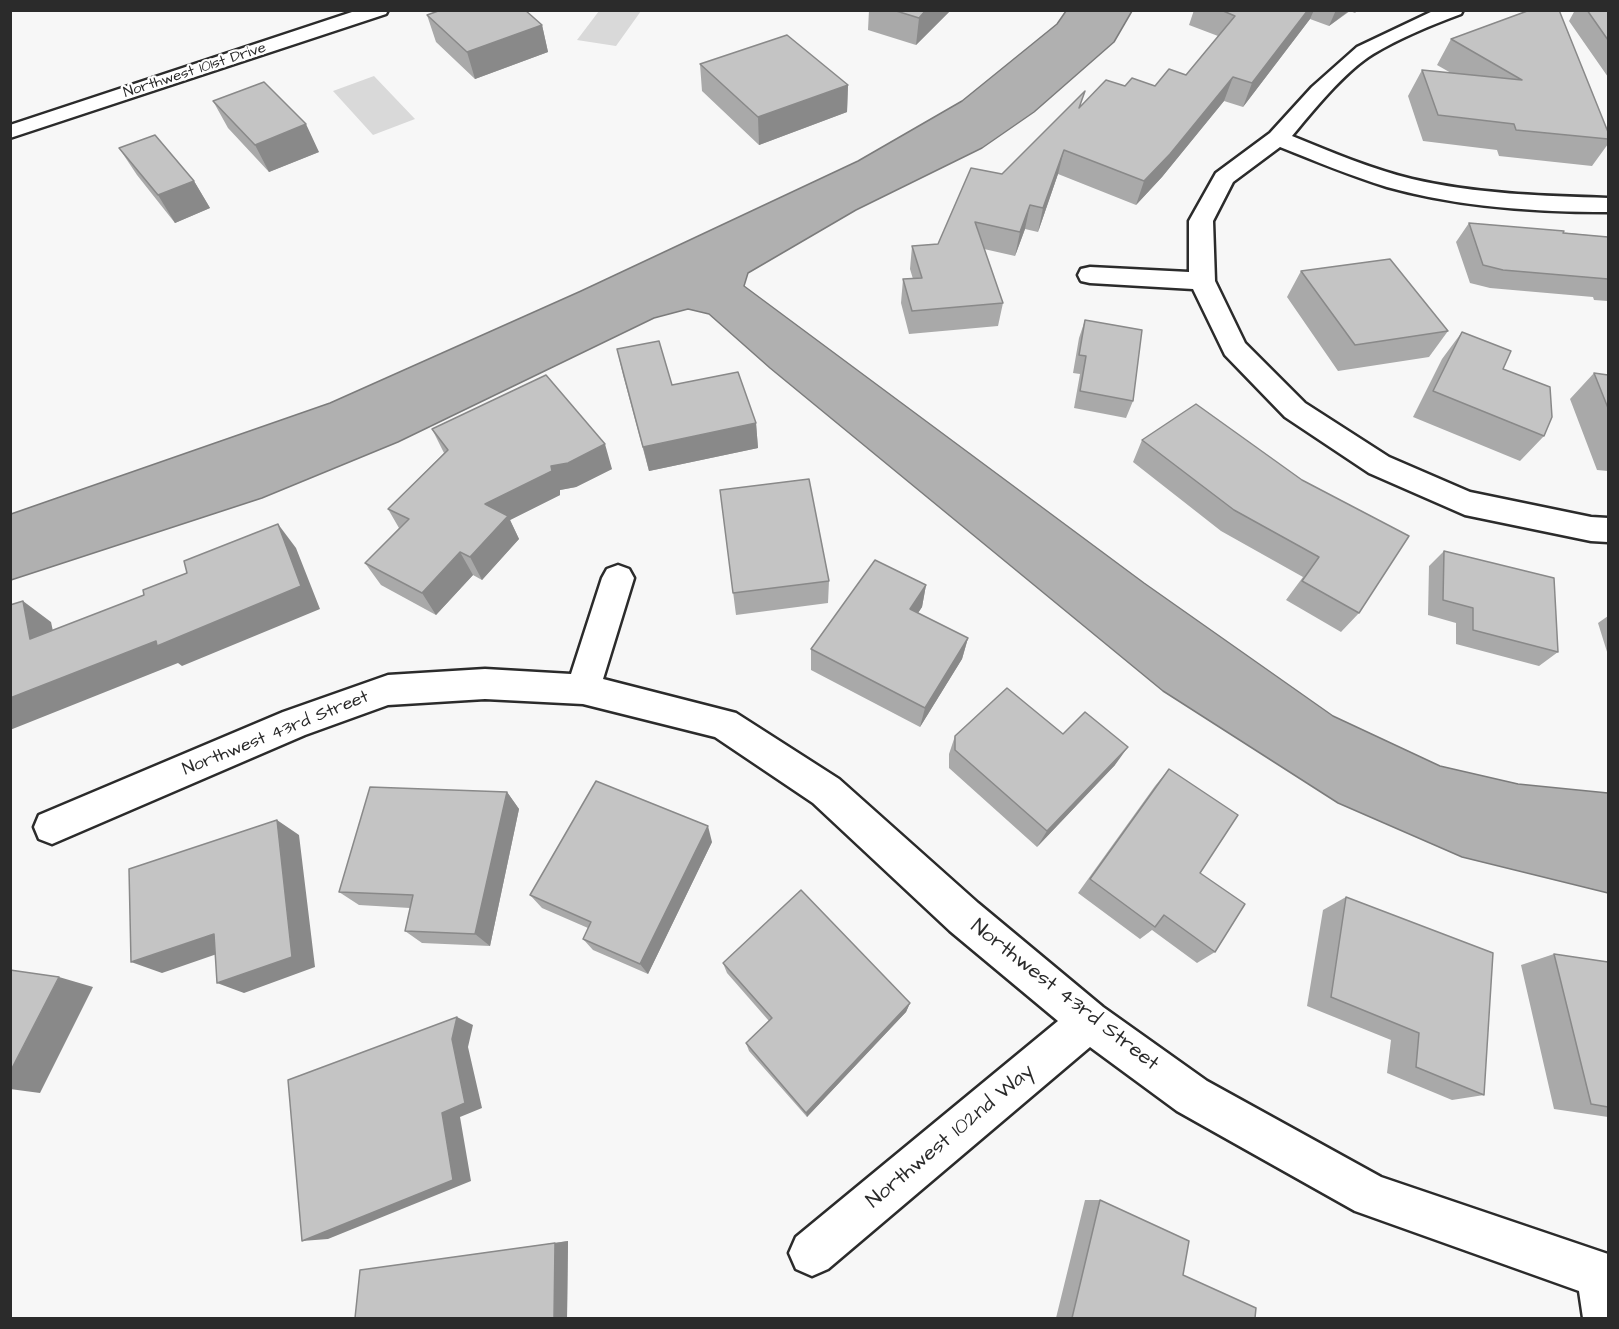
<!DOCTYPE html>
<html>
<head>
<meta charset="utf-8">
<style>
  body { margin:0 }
  #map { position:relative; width:1619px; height:1329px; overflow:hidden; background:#f7f7f7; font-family:"Architects Daughter",sans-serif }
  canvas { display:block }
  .frame { position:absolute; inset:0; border:12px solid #2b2b2b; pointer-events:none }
</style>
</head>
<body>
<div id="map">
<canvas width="1619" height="1329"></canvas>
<div class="frame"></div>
</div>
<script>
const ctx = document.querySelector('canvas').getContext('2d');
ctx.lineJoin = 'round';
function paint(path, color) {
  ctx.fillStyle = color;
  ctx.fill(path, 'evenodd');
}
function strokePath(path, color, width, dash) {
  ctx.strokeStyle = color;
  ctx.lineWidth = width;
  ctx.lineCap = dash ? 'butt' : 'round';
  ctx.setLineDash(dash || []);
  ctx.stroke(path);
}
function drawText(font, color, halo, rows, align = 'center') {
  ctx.font = font + ' "Architects Daughter",sans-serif';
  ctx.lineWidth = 4.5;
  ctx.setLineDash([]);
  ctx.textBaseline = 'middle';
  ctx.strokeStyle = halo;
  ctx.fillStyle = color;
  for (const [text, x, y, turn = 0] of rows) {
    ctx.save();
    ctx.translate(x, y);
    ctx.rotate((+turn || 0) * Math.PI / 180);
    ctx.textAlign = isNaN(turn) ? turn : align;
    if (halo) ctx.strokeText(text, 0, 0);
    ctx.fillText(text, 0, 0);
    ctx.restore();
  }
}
paint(new Path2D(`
  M 599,11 L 599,10 L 641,11 L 616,46 L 577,40 Z
  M 374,76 L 415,119 L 373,135 L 333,91 Z`), '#d9d9d9');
const water = new Path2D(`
  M 1066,11 L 1132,11 L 1114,42 L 1034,112 L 982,148 L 856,210 L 748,273 L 744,286 L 1144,583 L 1333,716 L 1440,766 L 1518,784 L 1608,793 L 1608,893 L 1462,857 L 1338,803 L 1163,691 L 770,368 L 709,314 L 688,309 L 654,318 L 398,442 L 262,498 L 11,580 L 11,514 L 330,403 L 581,291 L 858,161 L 962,101 L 1057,24 Z`);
paint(water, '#b0b0b0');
strokePath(water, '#7b7b7b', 1.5);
const minor = new Path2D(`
  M 358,10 L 388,10 L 386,14 L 10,138 L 10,125 Z
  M 1435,10 L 1463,10 L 1461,14 C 1431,25 1400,38 1373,54 C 1345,71 1313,111 1292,136 C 1331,152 1371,169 1412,179 C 1476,194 1543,196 1608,198 L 1608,212 C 1535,212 1458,207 1387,187 C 1351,176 1315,161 1280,147 L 1233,182 L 1213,221 L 1215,281 L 1245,343 L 1305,403 L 1389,457 L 1470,492 L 1591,517 L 1608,518 L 1608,542 L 1591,541 L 1465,515 L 1369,473 L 1285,417 L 1225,355 L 1193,289 L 1090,283 L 1081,281 L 1078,275 L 1081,269 L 1090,267 L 1189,272 L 1189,221 L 1216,173 L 1270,133 L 1312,87 L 1357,47 Z
  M 618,565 L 629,569 L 634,578 L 603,679 L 736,713 L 839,779 L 978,903 L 1103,1007 L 1207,1081 L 1381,1177 L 1608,1254 L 1608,1318 L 1583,1318 L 1579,1291 L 1355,1211 L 1177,1111 L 1090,1047 L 828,1269 L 812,1276 L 796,1269 L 789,1253 L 796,1237 L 1058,1021 L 950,931 L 813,803 L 715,737 L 583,704 L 485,699 L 388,705 L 305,735 L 52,844 L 39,839 L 34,827 L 39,815 L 283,712 L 388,675 L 485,669 L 571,674 L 602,578 L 607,569 Z`);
strokePath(minor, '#2b2b2b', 5);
paint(minor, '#fff');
paint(new Path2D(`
  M 869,10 L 951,10 L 916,45 L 868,30 Z
  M 1194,10 L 1358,10 L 1355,13 L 1350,11 L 1329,26 L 1310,19 L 1243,107 L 1224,101 L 1162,177 L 1136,205 L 1058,174 L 1038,232 L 1025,229 L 1015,256 L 984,249 L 1003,303 L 998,326 L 909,334 L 901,303 L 903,279 L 913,279 L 910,269 L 912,246 L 938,244 L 1002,174 L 1082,106 L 1125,86 L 1155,86 L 1186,75 L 1218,36 L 1189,25 Z
  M 1530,10 L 1608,132 L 1608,144 L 1592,166 L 1499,156 L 1497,150 L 1423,141 L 1408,96 L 1422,70 L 1451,73 L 1437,65 L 1451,39 Z
  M 1575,10 L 1608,10 L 1608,77 L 1569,21 Z
  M 427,15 L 542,25 L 548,52 L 475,79 L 436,42 Z
  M 700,64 L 848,85 L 847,112 L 759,145 L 702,91 Z
  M 213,101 L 319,152 L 269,172 L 228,128 Z
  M 119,148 L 194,181 L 210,208 L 175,223 L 137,175 Z
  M 1469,223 L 1608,237 L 1608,301 L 1594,300 L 1593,297 L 1490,288 L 1470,283 L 1456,242 Z
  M 1301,271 L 1448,331 L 1429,357 L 1338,371 L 1287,297 Z
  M 1085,320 L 1133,401 L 1126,418 L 1074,408 L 1080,374 L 1073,373 L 1079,338 Z
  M 1462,332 L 1503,369 L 1544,436 L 1520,461 L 1413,417 L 1442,359 Z
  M 617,349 L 672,385 L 756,423 L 758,448 L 649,471 L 623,375 Z
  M 1594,373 L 1608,375 L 1608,471 L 1597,470 L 1570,399 Z
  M 432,429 L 612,469 L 576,487 L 560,490 L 560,495 L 510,520 L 519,539 L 482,580 L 473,575 L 436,615 L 381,585 L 365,563 L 399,528 L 388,509 L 444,453 Z
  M 1142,440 L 1302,480 L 1359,613 L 1341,632 L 1286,600 L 1303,577 L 1221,531 L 1133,462 Z
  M 720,490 L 829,581 L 828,603 L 736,615 Z
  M 1444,551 L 1558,652 L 1539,666 L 1456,644 L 1456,623 L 1428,615 L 1429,566 Z
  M 926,585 L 922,607 L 918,613 L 968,638 L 962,659 L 920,727 L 811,670 L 811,649 Z
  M 1608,616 L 1608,655 L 1598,623 Z
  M 955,736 L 1115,765 L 1037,847 L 949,768 L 949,754 Z
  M 1169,769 L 1200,873 L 1215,952 L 1197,963 L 1152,930 L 1140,939 L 1078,893 L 1155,786 Z
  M 507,792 L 519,809 L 490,946 L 422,943 L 405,931 L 410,908 L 359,905 L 339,892 Z
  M 712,842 L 648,974 L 593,950 L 583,939 L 588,928 L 542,908 L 530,895 Z
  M 1346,897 L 1484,1095 L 1452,1100 L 1387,1073 L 1391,1040 L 1307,1006 L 1323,910 Z
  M 1554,954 L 1608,962 L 1608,1117 L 1554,1109 L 1521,965 Z
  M 723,963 L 910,1003 L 906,1012 L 807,1117 L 749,1051 L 746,1043 L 769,1021 L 727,973 Z
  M 1085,1200 L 1100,1200 L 1183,1275 L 1255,1318 L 1056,1318 Z
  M 568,1241 L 567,1318 L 360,1270 L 383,1267 Z`), '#a9a9a9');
paint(new Path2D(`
  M 926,10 L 951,10 L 916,45 L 919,18 Z
  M 1308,10 L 1314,10 L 1310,19 L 1243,107 L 1252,83 Z
  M 1336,10 L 1350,10 L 1329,26 Z
  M 542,25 L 548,52 L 475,79 L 467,52 Z
  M 1233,77 L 1224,101 L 1162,177 L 1136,205 L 1144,181 Z
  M 848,85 L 847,112 L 759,145 L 758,117 Z
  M 306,124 L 319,152 L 269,172 L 255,145 Z
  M 1064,150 L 1058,174 L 1038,232 L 1043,208 Z
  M 194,181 L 210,208 L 175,223 L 158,195 Z
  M 1030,205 L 1025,229 L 1015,256 L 1020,232 Z
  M 756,423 L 758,448 L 649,471 L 643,447 Z
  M 605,444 L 612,469 L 576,487 L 560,490 L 560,495 L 510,520 L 519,539 L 482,580 L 470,557 L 485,504 L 551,466 Z
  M 278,524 L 296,548 L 320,609 L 182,666 L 178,663 L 10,730 L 10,698 Z
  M 460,552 L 473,575 L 436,615 L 422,593 Z
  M 926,585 L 922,607 L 906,631 L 910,609 Z
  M 23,601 L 51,622 L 59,659 L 30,639 Z
  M 968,638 L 962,659 L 920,727 L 925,708 Z
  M 1128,747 L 1115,765 L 1037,847 L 1047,831 Z
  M 507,792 L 519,809 L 490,946 L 475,934 Z
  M 277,820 L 299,835 L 315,967 L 244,993 L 217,983 Z
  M 708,826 L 712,842 L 648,974 L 640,964 Z
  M 214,934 L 240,946 L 162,973 L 131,962 Z
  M 59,977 L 93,987 L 40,1093 L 10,1089 L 10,1072 Z
  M 910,1003 L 906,1012 L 807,1117 L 806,1113 Z
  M 457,1017 L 473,1025 L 468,1047 L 482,1108 L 460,1117 L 471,1181 L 328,1239 L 302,1241 L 442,1113 L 452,1039 Z
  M 568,1241 L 567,1318 L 554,1318 L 555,1243 Z`), '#898989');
const building = new Path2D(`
  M 441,10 L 525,10 L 542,25 L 467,52 L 427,15 Z
  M 893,10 L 926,10 L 919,18 Z
  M 1221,10 L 1308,10 L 1252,83 L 1233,77 L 1170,154 L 1144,181 L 1064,150 L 1043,208 L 1030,205 L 1020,232 L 975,222 L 1003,303 L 912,311 L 903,279 L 922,278 L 912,246 L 938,244 L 971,168 L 1002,174 L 1085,91 L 1079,108 L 1106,80 L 1125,86 L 1132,78 L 1155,86 L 1169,69 L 1186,75 L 1235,16 Z
  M 1530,10 L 1559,10 L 1608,132 L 1608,139 L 1516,130 L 1514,124 L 1438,115 L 1422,70 L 1522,80 L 1451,39 Z
  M 1587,10 L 1608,10 L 1608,40 Z
  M 787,35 L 848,85 L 758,117 L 700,64 Z
  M 264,82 L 306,124 L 255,145 L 213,101 Z
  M 155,135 L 194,181 L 158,195 L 119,148 Z
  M 1469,223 L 1564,231 L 1563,233 L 1608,237 L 1608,279 L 1503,270 L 1483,265 Z
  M 1390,259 L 1448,331 L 1355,345 L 1301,271 Z
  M 1085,320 L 1142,330 L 1133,401 L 1080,391 L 1086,356 L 1079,355 Z
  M 1462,332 L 1511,351 L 1503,369 L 1550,387 L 1552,417 L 1544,436 L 1433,391 Z
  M 659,341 L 672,385 L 738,372 L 756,423 L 643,447 L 617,349 Z
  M 1594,373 L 1608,375 L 1608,408 Z
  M 546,375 L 605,444 L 568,463 L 551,466 L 552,471 L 485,504 L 508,516 L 470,557 L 460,552 L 422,593 L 365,563 L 409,519 L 388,509 L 448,450 L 432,429 Z
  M 1196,404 L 1302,480 L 1409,536 L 1359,613 L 1302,581 L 1319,557 L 1234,510 L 1142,440 Z
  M 809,479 L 829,581 L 733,593 L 720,490 Z
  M 278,524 L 301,586 L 157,646 L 156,641 L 10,698 L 10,605 L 23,601 L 30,639 L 144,595 L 143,590 L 187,573 L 184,561 Z
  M 1444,551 L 1554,578 L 1558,652 L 1473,630 L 1473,608 L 1443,600 Z
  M 875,560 L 926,585 L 910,609 L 968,638 L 925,708 L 811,649 Z
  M 1007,688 L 1063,734 L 1085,712 L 1128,747 L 1047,831 L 955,750 L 955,736 Z
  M 1169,769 L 1238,815 L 1200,873 L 1245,904 L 1215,952 L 1164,915 L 1155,927 L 1090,879 Z
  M 596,781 L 708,826 L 640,964 L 583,939 L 591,922 L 530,895 Z
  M 370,787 L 507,792 L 475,934 L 405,931 L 413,895 L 339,892 Z
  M 277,820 L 292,957 L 217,983 L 214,934 L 131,962 L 129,869 Z
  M 801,890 L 910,1003 L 806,1113 L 746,1043 L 772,1018 L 723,963 Z
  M 1346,897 L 1493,953 L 1484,1095 L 1416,1067 L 1419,1033 L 1331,997 Z
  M 1554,954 L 1608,962 L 1608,1107 L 1591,1104 Z
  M 10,970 L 59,977 L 10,1072 Z
  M 457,1017 L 452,1039 L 465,1103 L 442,1113 L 453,1180 L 302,1241 L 288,1080 Z
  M 1100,1200 L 1189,1241 L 1183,1275 L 1256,1308 L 1255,1318 L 1072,1318 Z
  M 555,1243 L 554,1318 L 355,1318 L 360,1270 Z`);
paint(building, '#c4c4c4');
strokePath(building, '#898989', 1.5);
drawText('15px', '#2b2b2b', '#fff', [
  ["Northwest 101st Drive",195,71,-18]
]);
drawText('18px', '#2b2b2b', '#fff', [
  ["Northwest 43rd Street",276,734,-22]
]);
drawText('21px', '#2b2b2b', '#fff', [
  ["Northwest 43rd Street",1064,996,38],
  ["Northwest 102nd Way",951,1137,-40]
]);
</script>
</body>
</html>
